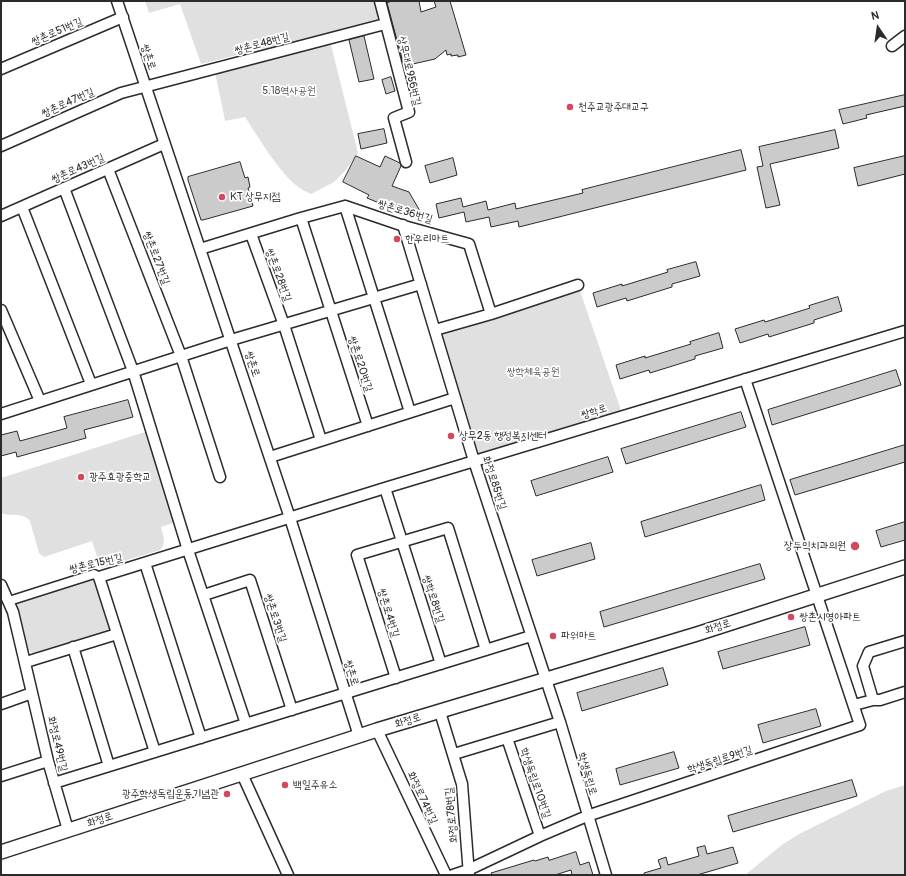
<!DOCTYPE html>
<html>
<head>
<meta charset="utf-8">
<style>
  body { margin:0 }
  #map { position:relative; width:906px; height:876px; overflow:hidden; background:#fff; font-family:Pangolin,sans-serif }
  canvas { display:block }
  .frame { position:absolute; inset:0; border:2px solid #2b2b2b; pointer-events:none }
  .north { position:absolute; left:858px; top:8px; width:40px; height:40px; -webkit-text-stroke:3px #fff; paint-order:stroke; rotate:347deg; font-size:11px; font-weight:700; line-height:16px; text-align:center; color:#2b2b2b }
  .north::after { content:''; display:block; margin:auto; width:14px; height:18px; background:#2b2b2b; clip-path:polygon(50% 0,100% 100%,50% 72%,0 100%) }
</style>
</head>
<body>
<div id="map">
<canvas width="906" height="876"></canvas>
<div class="frame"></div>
<div class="north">N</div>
</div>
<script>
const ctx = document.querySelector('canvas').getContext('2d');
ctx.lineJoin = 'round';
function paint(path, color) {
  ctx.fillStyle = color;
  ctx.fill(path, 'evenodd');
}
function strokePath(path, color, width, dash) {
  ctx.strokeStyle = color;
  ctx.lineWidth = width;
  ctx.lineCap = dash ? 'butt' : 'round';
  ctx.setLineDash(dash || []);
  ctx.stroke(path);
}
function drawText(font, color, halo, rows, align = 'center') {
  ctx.font = font + ' Pangolin,"Poor Story",sans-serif';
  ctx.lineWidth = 3.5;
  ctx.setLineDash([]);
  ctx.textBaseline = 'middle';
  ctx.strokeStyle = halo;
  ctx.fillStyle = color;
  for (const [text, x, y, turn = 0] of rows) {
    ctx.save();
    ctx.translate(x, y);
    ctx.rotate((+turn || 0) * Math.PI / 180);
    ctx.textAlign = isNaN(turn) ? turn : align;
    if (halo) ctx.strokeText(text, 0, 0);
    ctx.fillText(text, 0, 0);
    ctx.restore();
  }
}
paint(new Path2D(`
  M 145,1 L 376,1 L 378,10 L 377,19 L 328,33 L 358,153 L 345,171 L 334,182 L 311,194 C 307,192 302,190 298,187 C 278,171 259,138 245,117 L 225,121 L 215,72 L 244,65 L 241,54 L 201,64 L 180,4 L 149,13 Z
  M 578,285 L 623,416 L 474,461 L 435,330 Z
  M 148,431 L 176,522 L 161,527 C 163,536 167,543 160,550 L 101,568 L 92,541 L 44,557 L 39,553 L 30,521 C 21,511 14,518 1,513 L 1,478 Z
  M 95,577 L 112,629 L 109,634 L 36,655 L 27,649 L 15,602 Z
  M 905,785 L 905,875 L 745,875 L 783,844 L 801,833 L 886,791 Z`), '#e0e0e0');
const building = new Path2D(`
  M 393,1 L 419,1 L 421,12 L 436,7 L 434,1 L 450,1 L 466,55 L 458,57 L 458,55 L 451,56 L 451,54 L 447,55 L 446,50 L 435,59 L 404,66 L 387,3 Z
  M 364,36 L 374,79 L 359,82 L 349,40 Z
  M 391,77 L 395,91 L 386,94 L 382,80 Z
  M 905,95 L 905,106 L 866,115 L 867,118 L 843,124 L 839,110 Z
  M 384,129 L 387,143 L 361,149 L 358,134 Z
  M 835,130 L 839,148 L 770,164 L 780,205 L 766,208 L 757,167 L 763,166 L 759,147 Z
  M 741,150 L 746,170 L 519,227 L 518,221 L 491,227 L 489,217 L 466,222 L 464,212 L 439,218 L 436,204 L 461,198 L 463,207 L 486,201 L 488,210 L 515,203 L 516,209 L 583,193 L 582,190 Z
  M 356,156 L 380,167 L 385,156 L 400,163 L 401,166 L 392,186 L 409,192 L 424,218 L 384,205 L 367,198 L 369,195 L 343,182 Z
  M 905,156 L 905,174 L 858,186 L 854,168 Z
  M 453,158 L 457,175 L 430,183 L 425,166 Z
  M 240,162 L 245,178 L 248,177 L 250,187 L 248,188 L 253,206 L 203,220 L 201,220 L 188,180 L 188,177 Z
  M 696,262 L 700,276 L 672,284 L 672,287 L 627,301 L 626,298 L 597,307 L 593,293 L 622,284 L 622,286 L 668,272 L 667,270 Z
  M 838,297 L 842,311 L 814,320 L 814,323 L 769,337 L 768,334 L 740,343 L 735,329 L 764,320 L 765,322 L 810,308 L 809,306 Z
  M 719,333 L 723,348 L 695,356 L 695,359 L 650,373 L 649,370 L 620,379 L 616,365 L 645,356 L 645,358 L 691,344 L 690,342 Z
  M 896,370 L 901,385 L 772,425 L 768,410 Z
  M 128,400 L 133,417 L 84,430 L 86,438 L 17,457 L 16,452 L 1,456 L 1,435 L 17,431 L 20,441 L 67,428 L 64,417 Z
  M 741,412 L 746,427 L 626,464 L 621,449 Z
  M 905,445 L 905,462 L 795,495 L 790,480 Z
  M 608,457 L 613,472 L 536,496 L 531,481 Z
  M 761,485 L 765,500 L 645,537 L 641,522 Z
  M 905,522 L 905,540 L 881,547 L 876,531 Z
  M 591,543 L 595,559 L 537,576 L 532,560 Z
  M 760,564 L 765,579 L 604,627 L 600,612 Z
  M 805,627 L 810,645 L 723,669 L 718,652 Z
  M 663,668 L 668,685 L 582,711 L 577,693 Z
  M 816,709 L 821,726 L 763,743 L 758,725 Z
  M 674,752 L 679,768 L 620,785 L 616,769 Z
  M 852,780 L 857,796 L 733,832 L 728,816 Z
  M 705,846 L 707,854 L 733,847 L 738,863 L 697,875 L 644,875 L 644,873 L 661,868 L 658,860 L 666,857 L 668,865 L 699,856 L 697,848 Z
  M 576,852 L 580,865 L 589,862 L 593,875 L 572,875 L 571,870 L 555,875 L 492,875 L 491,873 L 534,860 L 535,861 L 548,857 L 549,860 Z`);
paint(building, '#cbcbcb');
strokePath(building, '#2b2b2b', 1);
const pedestrian = new Path2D(`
  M 9,601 L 94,574 L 99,577`);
const minor = new Path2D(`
  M 117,1 L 290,518 L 359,736
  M 380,1 L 409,112 L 394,118 L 406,162
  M 892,46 L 905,36
  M 1,69 L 123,17
  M 1,146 L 121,93 L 385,24
  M 108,169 L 181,356 L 220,477
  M 64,188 L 133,371 L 188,550 L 246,724
  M 345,206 L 410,412
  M 22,207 L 91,384
  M 1,216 L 164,144
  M 301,218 L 368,426
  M 403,225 L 474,461 L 560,722 L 606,875
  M 251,234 L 284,325 L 321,440
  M 200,249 L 301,218 L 345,206 L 404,226 L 469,244 L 491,314
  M 1,310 L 40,401
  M 435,330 L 491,314 L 578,285
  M 1,414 L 231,340 L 421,284
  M 270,457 L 455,398
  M 385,488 L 441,664
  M 145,563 L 201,738
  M 1,585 L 13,612 L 48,761 L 68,830
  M 204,595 L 250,580 L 292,710
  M 73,647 L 109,766
  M 26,662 L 117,634
  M 396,678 L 357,555 L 448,528 L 486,650
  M 873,700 L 863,666 L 869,652 L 905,641
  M 1,704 L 32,693
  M 854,705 L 873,700 L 880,700 L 905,692
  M 440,712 L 462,784 L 469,875
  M 377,730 L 446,875
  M 507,738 L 540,836
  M 155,752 L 99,577 L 385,488 L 905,331
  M 454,754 L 560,722
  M 242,774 L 288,875
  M 1,776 L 48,761
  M 54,783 L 531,636
  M 453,875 L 468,870 L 540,836 L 587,816 L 860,725 L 745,379`);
const tertiary = new Path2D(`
  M 1,852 L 377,730 L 697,634 L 905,567`);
strokePath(pedestrian, '#2b2b2b', 11);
strokePath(minor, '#2b2b2b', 13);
strokePath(tertiary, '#2b2b2b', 16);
strokePath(pedestrian, '#fff', 8);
strokePath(minor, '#fff', 10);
strokePath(tertiary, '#fff', 13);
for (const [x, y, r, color] of [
  [570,107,4,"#d1495b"],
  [222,197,4,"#d1495b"],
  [397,239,4,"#d1495b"],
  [451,436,4,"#d1495b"],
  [81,477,4,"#d1495b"],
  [855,546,5,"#d1495b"],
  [791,617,4,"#d1495b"],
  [553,636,4,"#d1495b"],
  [285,785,4,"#d1495b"],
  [227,794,4,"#d1495b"]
]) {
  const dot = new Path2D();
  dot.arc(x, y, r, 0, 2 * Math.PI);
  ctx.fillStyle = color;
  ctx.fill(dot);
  strokePath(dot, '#fff', 1.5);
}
drawText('11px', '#2b2b2b', '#fff', [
  ["쌍촌로51번길",57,32,-23],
  ["쌍촌로48번길",262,44,-15],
  ["쌍촌로",148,57,72],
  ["상무대로956번길",409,71,77],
  ["쌍촌로47번길",68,103,-24],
  ["쌍촌로43번길",78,169,-24],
  ["쌍촌로36번길",405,212,17],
  ["쌍촌로27번길",156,258,69],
  ["쌍촌로28번길",278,275,70],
  ["쌍촌로",252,364,72],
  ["쌍촌로20번길",360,364,72],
  ["쌍학로",594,412,-17],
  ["화정로85번길",494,483,72],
  ["쌍촌로15번길",96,564,-13],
  ["쌍학로8번길",433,599,72],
  ["쌍촌로4번길",388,613,73],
  ["쌍촌로3번길",275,618,72],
  ["화정로",718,627,-18],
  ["쌍촌로",351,673,73],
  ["화정로",408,721,-17],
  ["화정로49번길",57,744,77],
  ["학생독립로9번길",720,760,-18],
  ["학생독립로",587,774,74],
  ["학생독립로10번길",535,783,71],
  ["화정로74번길",422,798,65],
  ["화정로78번길",452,815,-95],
  ["화정로",100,820,-18]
]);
drawText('11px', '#585858', '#fff', [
  ["5.18역사공원",289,91],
  ["쌍학체육공원",533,372]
]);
drawText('11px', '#2b2b2b', '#fff', [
  ["천주교광주대교구",578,107],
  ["KT 상무지점",230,197],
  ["한우리마트",405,239],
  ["상무2동 행정복지센터",459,436],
  ["광주효광중학교",89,477],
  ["장두익치과의원",846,546,"right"],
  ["쌍촌시영아파트",799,617],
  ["파워마트",561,636],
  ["백일주유소",293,785],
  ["광주학생독립운동기념관",219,794,"right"]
], 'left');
</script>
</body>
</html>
